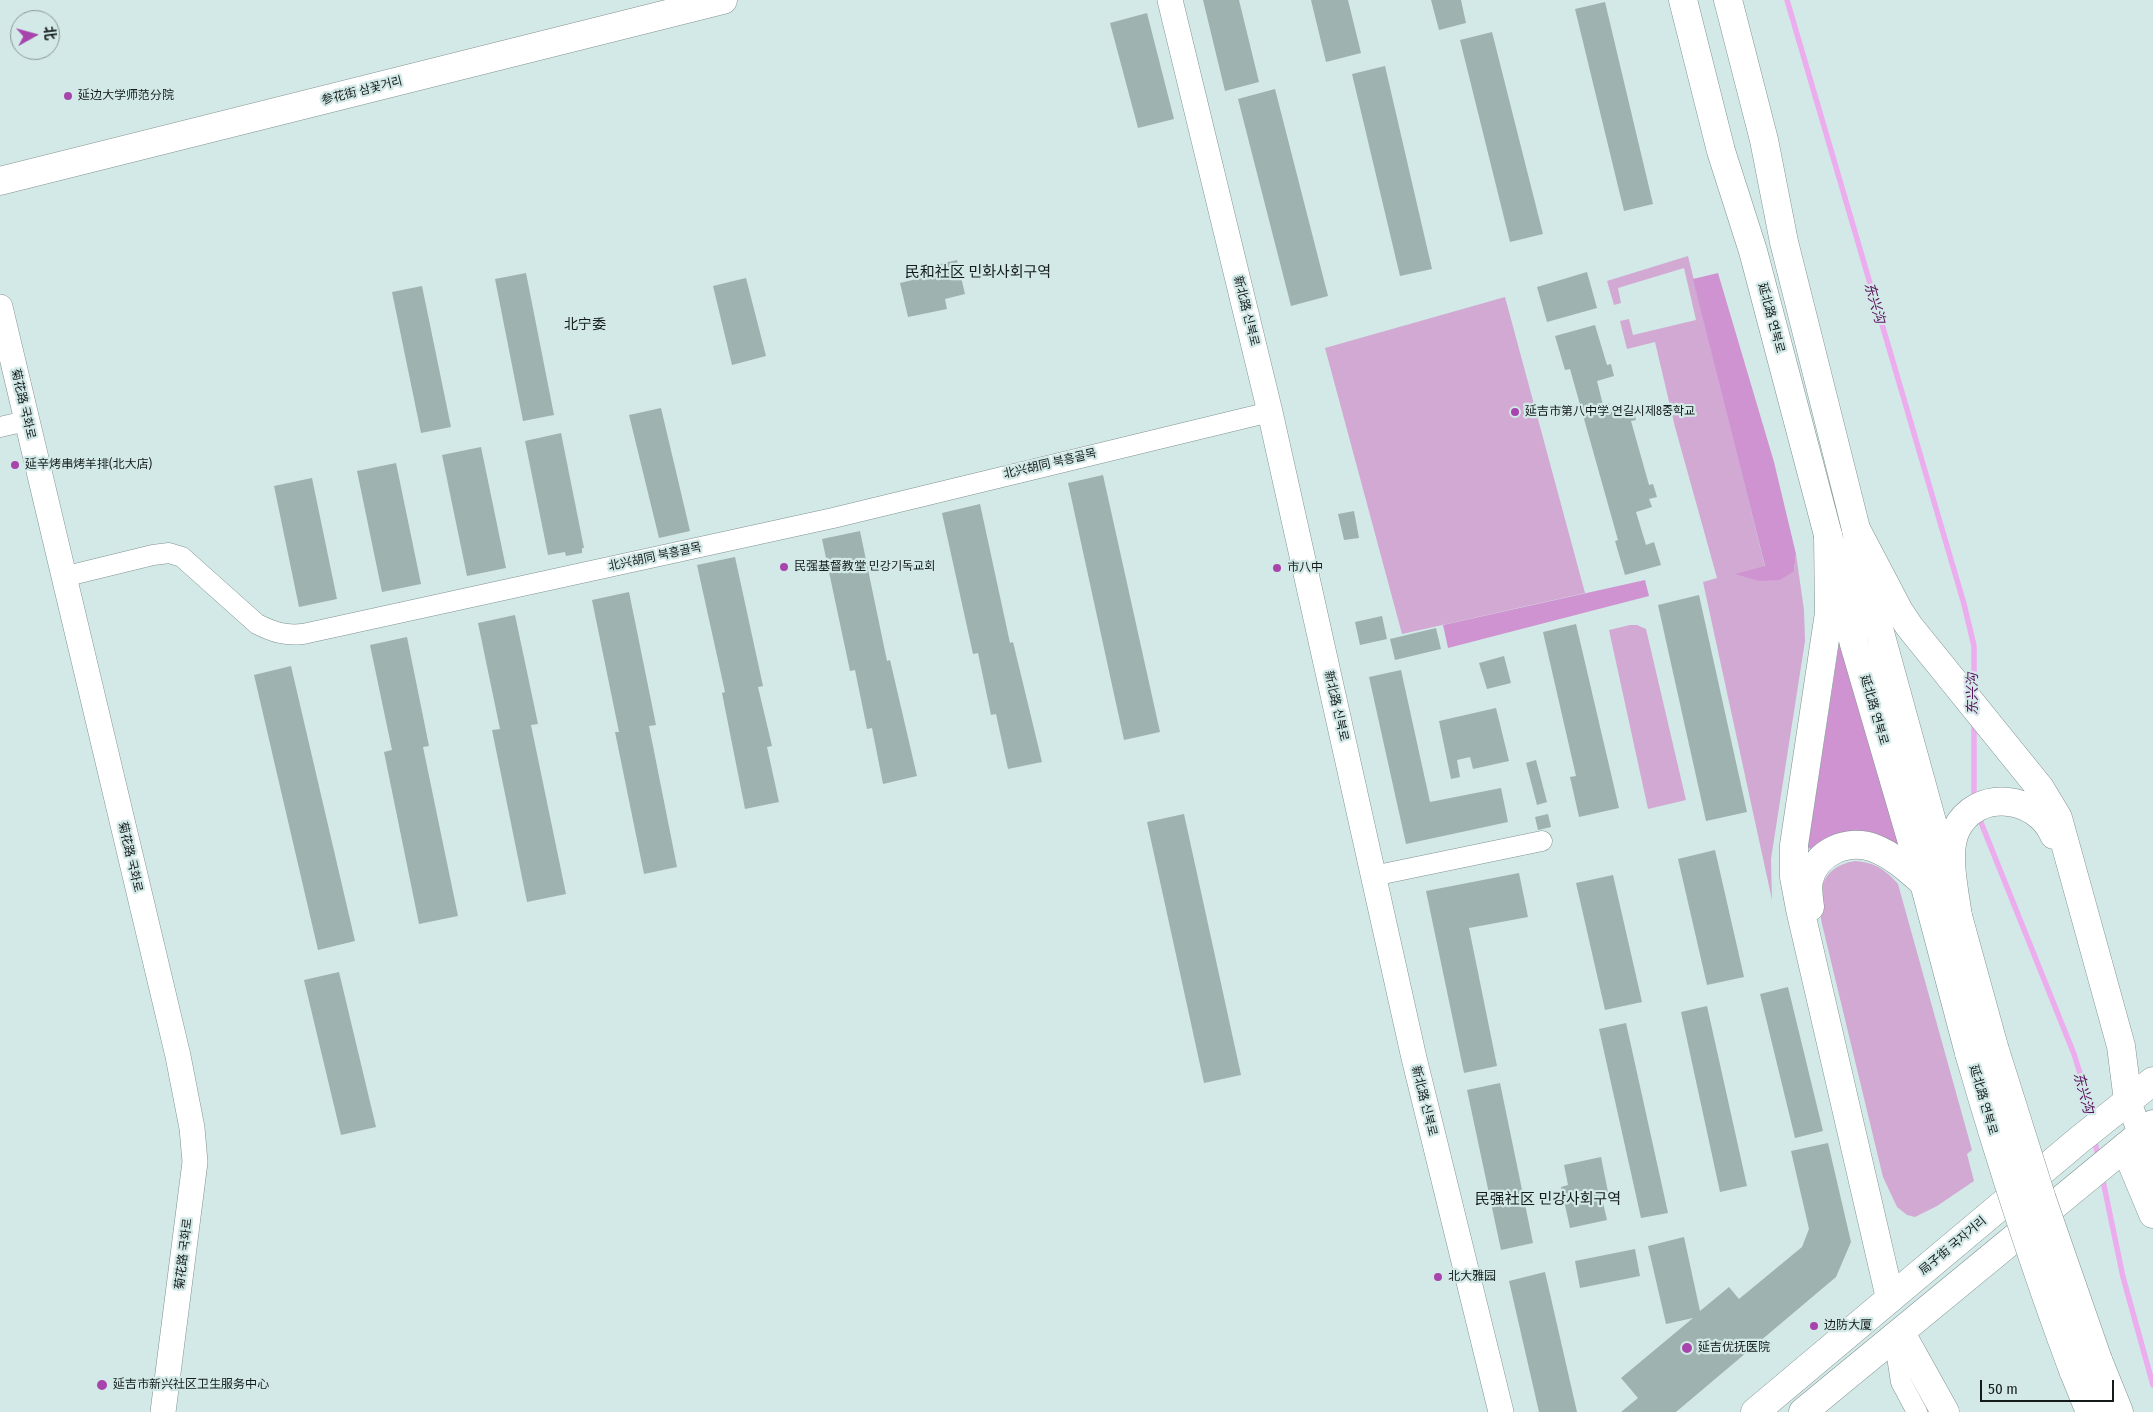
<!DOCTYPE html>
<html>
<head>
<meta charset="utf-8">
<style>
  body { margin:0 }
  #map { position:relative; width:2153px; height:1412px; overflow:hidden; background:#d3e9e7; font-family:"Fira Sans Condensed","Noto Sans SC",sans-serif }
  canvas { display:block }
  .north { position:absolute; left:10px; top:10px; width:50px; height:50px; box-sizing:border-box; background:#d3e9e7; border:1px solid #879795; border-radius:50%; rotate:83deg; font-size:14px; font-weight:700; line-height:20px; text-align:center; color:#141c1b }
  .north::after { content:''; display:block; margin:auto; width:18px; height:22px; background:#a745ac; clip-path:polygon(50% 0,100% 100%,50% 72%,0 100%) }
  .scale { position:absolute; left:1980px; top:1380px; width:134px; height:22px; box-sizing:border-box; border:2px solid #141c1b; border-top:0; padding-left:6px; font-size:15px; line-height:18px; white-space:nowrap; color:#141c1b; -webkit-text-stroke:4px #d3e9e7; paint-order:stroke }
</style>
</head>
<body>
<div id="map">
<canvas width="2153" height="1412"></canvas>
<div class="north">北</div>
<div class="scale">50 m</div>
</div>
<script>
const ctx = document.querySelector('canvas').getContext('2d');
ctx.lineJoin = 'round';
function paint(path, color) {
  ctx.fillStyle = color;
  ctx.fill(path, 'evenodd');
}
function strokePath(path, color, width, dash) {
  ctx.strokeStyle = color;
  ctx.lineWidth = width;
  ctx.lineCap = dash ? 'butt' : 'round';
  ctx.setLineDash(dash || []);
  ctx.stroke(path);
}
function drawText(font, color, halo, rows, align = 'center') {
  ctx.font = font + ' "Fira Sans Condensed","Noto Sans SC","Noto Sans KR",sans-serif';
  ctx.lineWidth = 4.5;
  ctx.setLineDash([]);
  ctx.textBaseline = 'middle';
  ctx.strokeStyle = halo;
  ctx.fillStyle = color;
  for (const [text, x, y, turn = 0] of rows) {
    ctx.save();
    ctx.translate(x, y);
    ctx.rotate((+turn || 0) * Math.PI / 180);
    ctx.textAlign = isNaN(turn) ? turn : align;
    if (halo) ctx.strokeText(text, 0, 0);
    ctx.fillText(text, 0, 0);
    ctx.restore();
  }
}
paint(new Path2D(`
  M 1688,256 L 1765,567 L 1736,574 L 1794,571 L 1796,554 L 1804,610 L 1805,641 L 1771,859 L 1772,900 L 1703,582 L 1717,578 L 1675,427 L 1655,342 L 1627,349 L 1620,321 L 1629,319 L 1633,335 L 1696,320 L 1684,268 L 1618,288 L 1621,303 L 1614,305 L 1607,281 Z
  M 1505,297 L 1585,593 L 1402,634 L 1325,348 Z
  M 1630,625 L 1637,625 L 1646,629 L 1686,800 L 1648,809 L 1609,630 Z
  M 1855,861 C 1874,862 1885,869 1898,884 L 1972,1150 L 1967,1154 L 1974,1181 L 1937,1206 L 1915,1217 L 1907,1215 L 1897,1207 L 1883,1177 L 1822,924 C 1817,894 1819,867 1855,861 Z`), '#d2a9d3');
paint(new Path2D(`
  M 1718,273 L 1774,462 L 1796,554 L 1794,571 L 1780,580 L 1759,581 L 1735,574 L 1765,566 L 1693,279 Z
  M 1645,580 L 1649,596 L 1448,648 L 1443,625 Z
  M 1841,631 L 1901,851 L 1815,853 L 1808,847 Z`), '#cf93d1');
strokePath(new Path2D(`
  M 1787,0 L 1964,604 L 1974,646 L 1974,692
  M 1974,721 L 1974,802
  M 1978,815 L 2074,1054 L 2084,1086 L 2091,1120
  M 2094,1139 L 2099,1159
  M 2102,1176 L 2123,1277 L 2153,1385`), '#ebaded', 5.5);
paint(new Path2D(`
  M 1203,0 L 1239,0 L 1259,82 L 1225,91 Z
  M 1311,0 L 1348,0 L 1361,53 L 1326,62 Z
  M 1431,0 L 1461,0 L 1466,23 L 1439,30 Z
  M 1605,2 L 1653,204 L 1624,211 L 1575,9 Z
  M 1147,13 L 1174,119 L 1138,128 L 1110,23 Z
  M 1492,32 L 1543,234 L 1510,242 L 1460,40 Z
  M 1385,66 L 1432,269 L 1400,276 L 1352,74 Z
  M 1275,89 L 1328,296 L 1291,306 L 1238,99 Z
  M 957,260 L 965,294 L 945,299 L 947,309 L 908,317 L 900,283 L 925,277 L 923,268 Z
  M 1587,272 L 1597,308 L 1547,322 L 1537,287 Z
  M 526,273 L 554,415 L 523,421 L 495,279 Z
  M 746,278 L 766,356 L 732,365 L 713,286 Z
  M 422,286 L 451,427 L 421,433 L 392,292 Z
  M 1595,325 L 1607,365 L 1611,364 L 1614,376 L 1597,381 L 1603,405 L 1609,403 L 1611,412 L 1633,406 L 1636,420 L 1631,421 L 1649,485 L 1653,484 L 1657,497 L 1649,499 L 1652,507 L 1636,512 L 1646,545 L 1654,542 L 1661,565 L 1625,575 L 1615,541 L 1618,540 L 1570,369 L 1565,370 L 1555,336 Z
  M 661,408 L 690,531 L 659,538 L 629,415 Z
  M 561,433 L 584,548 L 582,548 L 582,553 L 566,556 L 565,552 L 548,555 L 525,441 Z
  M 481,447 L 506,568 L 467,576 L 442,455 Z
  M 396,463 L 421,584 L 382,592 L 357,471 Z
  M 1103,475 L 1160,732 L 1124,740 L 1068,483 Z
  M 312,478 L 337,599 L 299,607 L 274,486 Z
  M 980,504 L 1010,643 L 1013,642 L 1042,762 L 1008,769 L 996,714 L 991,715 L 978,653 L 973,654 L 942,513 Z
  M 1354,511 L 1359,538 L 1344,540 L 1338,514 Z
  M 860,531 L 887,661 L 890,660 L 917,776 L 883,784 L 872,728 L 867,729 L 855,670 L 850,671 L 822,539 Z
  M 735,557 L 763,686 L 758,687 L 772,746 L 767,747 L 779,802 L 745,809 L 722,693 L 725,692 L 697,565 Z
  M 629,592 L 656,725 L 649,726 L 677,867 L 644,874 L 615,732 L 619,732 L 592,600 Z
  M 1699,595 L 1747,812 L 1706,821 L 1658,605 Z
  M 515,615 L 538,724 L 531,725 L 566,894 L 527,902 L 492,730 L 500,729 L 478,623 Z
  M 1382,616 L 1387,639 L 1360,645 L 1355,622 Z
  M 1576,624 L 1619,808 L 1579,817 L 1570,777 L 1576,776 L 1543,632 Z
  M 1436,628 L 1441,649 L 1395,660 L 1390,639 Z
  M 407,637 L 429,746 L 423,747 L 458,916 L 419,924 L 384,752 L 392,750 L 370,645 Z
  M 1504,656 L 1511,683 L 1487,689 L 1479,663 Z
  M 291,666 L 355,941 L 318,950 L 254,675 Z
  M 1401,670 L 1430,802 L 1501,788 L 1508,822 L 1406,844 L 1369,677 Z
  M 1496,708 L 1509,761 L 1473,769 L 1470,757 L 1457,760 L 1460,777 L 1451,779 L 1439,721 Z
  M 1536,760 L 1547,802 L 1537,805 L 1526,763 Z
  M 1184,814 L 1241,1075 L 1204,1083 L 1147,822 Z
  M 1548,814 L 1551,827 L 1538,830 L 1535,817 Z
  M 1715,850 L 1744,977 L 1707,985 L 1678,859 Z
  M 1519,873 L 1528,917 L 1469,928 L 1497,1066 L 1464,1073 L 1426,891 Z
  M 1613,875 L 1642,1002 L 1605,1010 L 1576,883 Z
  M 339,972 L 376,1127 L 341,1135 L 304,980 Z
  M 1788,987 L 1823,1131 L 1795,1138 L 1760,994 Z
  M 1707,1006 L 1747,1186 L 1720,1192 L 1681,1012 Z
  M 1626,1023 L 1668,1213 L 1641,1218 L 1599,1029 Z
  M 1500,1083 L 1533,1243 L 1501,1250 L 1467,1090 Z
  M 1828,1143 L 1851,1242 L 1836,1277 L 1676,1412 L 1621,1412 L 1638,1398 L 1621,1378 L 1693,1318 L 1666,1324 L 1648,1246 L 1684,1237 L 1700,1311 L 1729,1287 L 1739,1299 L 1802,1247 L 1809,1229 L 1791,1151 Z
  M 1601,1157 L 1608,1192 L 1601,1194 L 1607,1220 L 1570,1228 L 1561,1187 L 1568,1185 L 1564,1165 Z
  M 1635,1249 L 1640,1276 L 1580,1288 L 1575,1261 Z
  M 1545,1272 L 1577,1412 L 1539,1412 L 1509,1281 Z`), '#9eb2b0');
const minor = new Path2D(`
  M 0,427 L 26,421
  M 63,577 L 153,555 L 169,553 L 182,557 L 257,624 C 273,632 285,636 303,634 L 833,518 L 1270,412
  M 1373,876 L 1542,841
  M 1894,1338 L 1901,1382 L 1917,1412`);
const tertiary = new Path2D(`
  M 1170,0 L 1270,412 L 1414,1058 L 1501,1412
  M 0,307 L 178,1056 L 192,1128 L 195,1162 L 163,1412
  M 2128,1101 L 2153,1165`);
const secondary = new Path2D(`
  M 1683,0 L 1721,151 L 1753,251 L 1828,535 L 1854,644 L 1924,883 L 1969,1053
  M 1728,0 L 1764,140 L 1784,242 L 1856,529 L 1862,567 L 1994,1047
  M 0,181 L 723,0
  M 2098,1360 L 2119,1412
  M 2073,1370 L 2090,1412`);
const primary = new Path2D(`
  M 1856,529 L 1899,611 L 1909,626 L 2040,788 L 2058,818 L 2121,1046 L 2128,1101
  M 1828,535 L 1829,613 L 1794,845 L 1794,877 L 1800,909 L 1890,1298
  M 1810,907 C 1809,898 1807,889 1809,880 C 1816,852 1848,838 1874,848 C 1894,856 1908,869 1924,883
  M 1958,917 C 1955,892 1945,853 1956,830 C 1976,788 2037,795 2054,835
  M 2125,1147 L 2153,1214
  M 1901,1333 L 1945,1412
  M 1755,1412 L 2079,1140 L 2153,1081
  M 1803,1412 L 2153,1124`);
strokePath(minor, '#7f9391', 21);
strokePath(tertiary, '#7f9391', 26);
strokePath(secondary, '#7f9391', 29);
strokePath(primary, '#7f9391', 29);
strokePath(minor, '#fff', 20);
strokePath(tertiary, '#fff', 25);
strokePath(secondary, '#fff', 28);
strokePath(primary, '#fff', 28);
const secondaryBridge = new Path2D(`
  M 1994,1047 L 2042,1199 L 2098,1360
  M 1969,1053 C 2000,1160 2034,1266 2073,1370`);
strokePath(secondaryBridge, '#7f9391', 29, []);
strokePath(secondaryBridge, '#fff', 28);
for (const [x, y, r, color] of [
  [68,96,5,"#a745ac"],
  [1515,412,5,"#a745ac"],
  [15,465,5,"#a745ac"],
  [784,567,5,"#a745ac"],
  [1277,568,5,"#a745ac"],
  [1438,1277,5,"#a745ac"],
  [1814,1326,5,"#a745ac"],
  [1687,1348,6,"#a745ac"],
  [102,1385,6,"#a745ac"]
]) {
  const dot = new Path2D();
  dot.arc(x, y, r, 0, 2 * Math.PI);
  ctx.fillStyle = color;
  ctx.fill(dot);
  strokePath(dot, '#d3e9e7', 2);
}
drawText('12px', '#141c1b', '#d3e9e7', [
  ["参花街 삼꽃거리",362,91,-14],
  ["新北路 신북로",1246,311,76],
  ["延北路 연북로",1771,318,75],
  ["菊花路 국화로",23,404,77],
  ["北兴胡同 북흥골목",1050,464,-13],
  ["北兴胡同 북흥골목",655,557,-12],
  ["新北路 신북로",1336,706,77],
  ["延北路 연북로",1874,710,74],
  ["菊花路 국화로",130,857,77],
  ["延北路 연북로",1983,1100,74],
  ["新北路 신북로",1424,1101,76],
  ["局子街 국자거리",1953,1246,-40],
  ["菊花路 국화로",184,1254,-83]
]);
drawText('12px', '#141c1b', '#d3e9e7', [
  ["延边大学师范分院",78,96],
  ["延吉市第八中学 연길시제8중학교",1525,412],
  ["延辛烤串烤羊排(北大店)",25,465],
  ["民强基督教堂 민강기독교회",794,567],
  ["市八中",1287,568],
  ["北大雅园",1448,1277],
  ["边防大厦",1824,1326],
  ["延吉优抚医院",1698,1348],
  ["延吉市新兴社区卫生服务中心",113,1385]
], 'left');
drawText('italic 14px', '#5a105e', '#d3e9e7', [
  ["东兴沟",1874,303,74],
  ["东兴沟",1973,694,-90],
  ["东兴沟",2083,1093,75]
]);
drawText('14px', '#141c1b', '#d3e9e7', [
  ["北宁委",585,325]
]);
drawText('15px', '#141c1b', '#d3e9e7', [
  ["民和社区 민화사회구역",978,273],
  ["民强社区 민강사회구역",1548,1200]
]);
</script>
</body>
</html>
